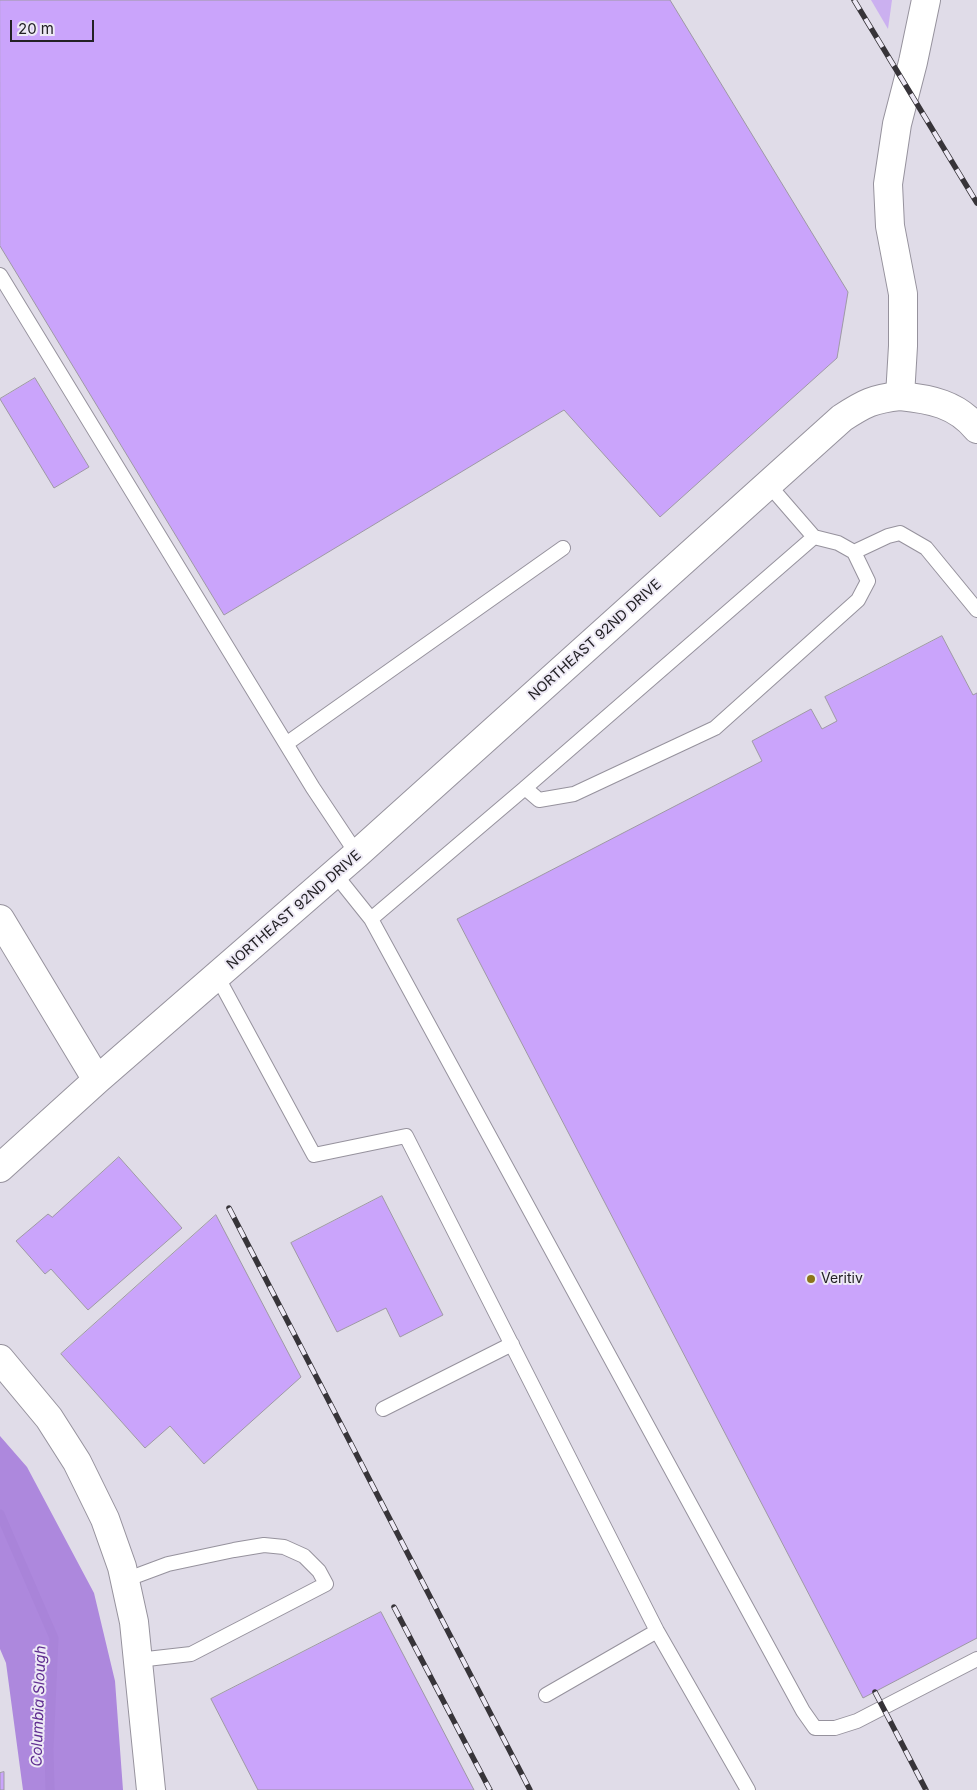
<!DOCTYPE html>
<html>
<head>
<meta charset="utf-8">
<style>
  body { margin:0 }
  #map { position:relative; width:977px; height:1790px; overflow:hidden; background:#e0dce8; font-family:Inter,sans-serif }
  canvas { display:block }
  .scale { position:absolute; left:10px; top:20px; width:84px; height:22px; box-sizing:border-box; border:2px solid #232125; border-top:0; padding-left:6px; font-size:15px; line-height:18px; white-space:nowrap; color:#232125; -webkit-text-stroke:4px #ede9f5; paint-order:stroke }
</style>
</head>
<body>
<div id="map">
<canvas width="977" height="1790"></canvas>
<div class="scale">20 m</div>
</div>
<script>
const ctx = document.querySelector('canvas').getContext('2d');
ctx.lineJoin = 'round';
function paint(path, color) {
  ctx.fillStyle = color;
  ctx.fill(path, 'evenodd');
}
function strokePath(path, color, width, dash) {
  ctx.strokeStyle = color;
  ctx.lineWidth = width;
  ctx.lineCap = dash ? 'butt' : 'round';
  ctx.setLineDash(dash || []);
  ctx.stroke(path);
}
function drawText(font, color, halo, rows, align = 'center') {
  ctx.font = font + ' Inter,sans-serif';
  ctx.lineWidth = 4;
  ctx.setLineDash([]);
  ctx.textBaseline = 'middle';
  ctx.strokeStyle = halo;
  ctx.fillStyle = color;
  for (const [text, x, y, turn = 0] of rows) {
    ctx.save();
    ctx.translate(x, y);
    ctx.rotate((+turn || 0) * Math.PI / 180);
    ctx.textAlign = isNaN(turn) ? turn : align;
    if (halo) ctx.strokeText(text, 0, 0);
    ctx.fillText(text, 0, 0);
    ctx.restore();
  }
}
paint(new Path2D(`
  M 871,0 L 892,0 L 888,29 Z`), '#cbb0f0');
paint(new Path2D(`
  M 0,1436 L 27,1467 L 94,1593 L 115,1681 L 123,1790 L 23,1790 L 6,1663 L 0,1649 Z`), '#ad88dd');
strokePath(new Path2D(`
  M 0,1514 L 54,1638 L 49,1749 L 50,1790`), '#a984d9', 9);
const building = new Path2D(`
  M 0,0 L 670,0 L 848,292 L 837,358 L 660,517 L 564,410 L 224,615 L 0,246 Z
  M 35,378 L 89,467 L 54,488 L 0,399 Z
  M 942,636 L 973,695 L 977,693 L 977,1638 L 863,1698 L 457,919 L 762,761 L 752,741 L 811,709 L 822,729 L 837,721 L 825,697 Z
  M 119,1157 L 182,1228 L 88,1310 L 51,1269 L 45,1274 L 16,1241 L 48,1214 L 52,1217 Z
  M 382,1196 L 443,1315 L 400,1337 L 386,1308 L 337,1332 L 291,1243 Z
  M 216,1215 L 301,1377 L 204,1464 L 170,1426 L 145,1448 L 61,1354 Z
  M 381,1612 L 474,1790 L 258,1790 L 211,1699 Z
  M 4,1772 L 4,1790 L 0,1790 L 0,1773 Z`);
paint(building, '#caa4fb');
strokePath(building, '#9e99a4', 1);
const service = new Path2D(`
  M 0,275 L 313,788 L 357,854
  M 768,484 L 814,537 L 838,543 L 854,552 L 868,581 L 858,600 L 715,728 L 574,794 L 539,800 L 525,788 L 814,537
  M 854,552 L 888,536 L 900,533 L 926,548 L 977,610
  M 286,744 L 563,548
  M 335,874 L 371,919 L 525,788
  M 371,919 L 803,1711 L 815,1728 L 835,1728 L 857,1721 L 977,1659
  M 217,976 L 314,1155 L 406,1136 L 657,1631 L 748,1790
  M 383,1409 L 512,1344
  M 125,1580 L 168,1564 L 234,1550 L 264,1545 L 284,1547 L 304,1556 L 319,1571 L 326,1584 L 191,1654 L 138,1660
  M 546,1695 L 657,1631`);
const minor = new Path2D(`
  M 0,919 L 97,1080
  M 0,1168 L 97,1080 L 357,854 L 842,418 C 865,403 873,399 900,396
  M 0,1359 L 49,1418 L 77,1462 L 105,1519 L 122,1567 L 134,1622 L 151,1790`);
const tertiary = new Path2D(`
  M 926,0 L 913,62 L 897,124 L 888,184 L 890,226 L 903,294 L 903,346 L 900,396 C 930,399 957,404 977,429`);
strokePath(service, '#96929d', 16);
strokePath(minor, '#96929d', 30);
strokePath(tertiary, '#96929d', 30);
strokePath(service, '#fff', 14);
strokePath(minor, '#fff', 28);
strokePath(tertiary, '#fff', 28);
const rail = new Path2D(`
  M 854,0 L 977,203
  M 229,1208 L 530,1790
  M 394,1607 L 490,1790
  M 875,1692 L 926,1790`);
strokePath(rail, '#373439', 5.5);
strokePath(rail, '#ede9f5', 4, [11]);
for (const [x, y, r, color] of [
  [811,1279,5,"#8c7519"]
]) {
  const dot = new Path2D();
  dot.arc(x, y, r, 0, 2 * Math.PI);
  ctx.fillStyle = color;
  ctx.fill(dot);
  strokePath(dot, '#ede9f5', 2);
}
drawText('14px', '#232125', '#ede9f5', [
  ["NORTHEAST 92ND DRIVE",595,640,-42],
  ["NORTHEAST 92ND DRIVE",294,910,-41]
]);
drawText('14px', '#232125', '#ede9f5', [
  ["Veritiv",821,1279]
], 'left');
drawText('italic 15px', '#5f2d90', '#ede9f5', [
  ["Columbia Slough",39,1706,-88]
]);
</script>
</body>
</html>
